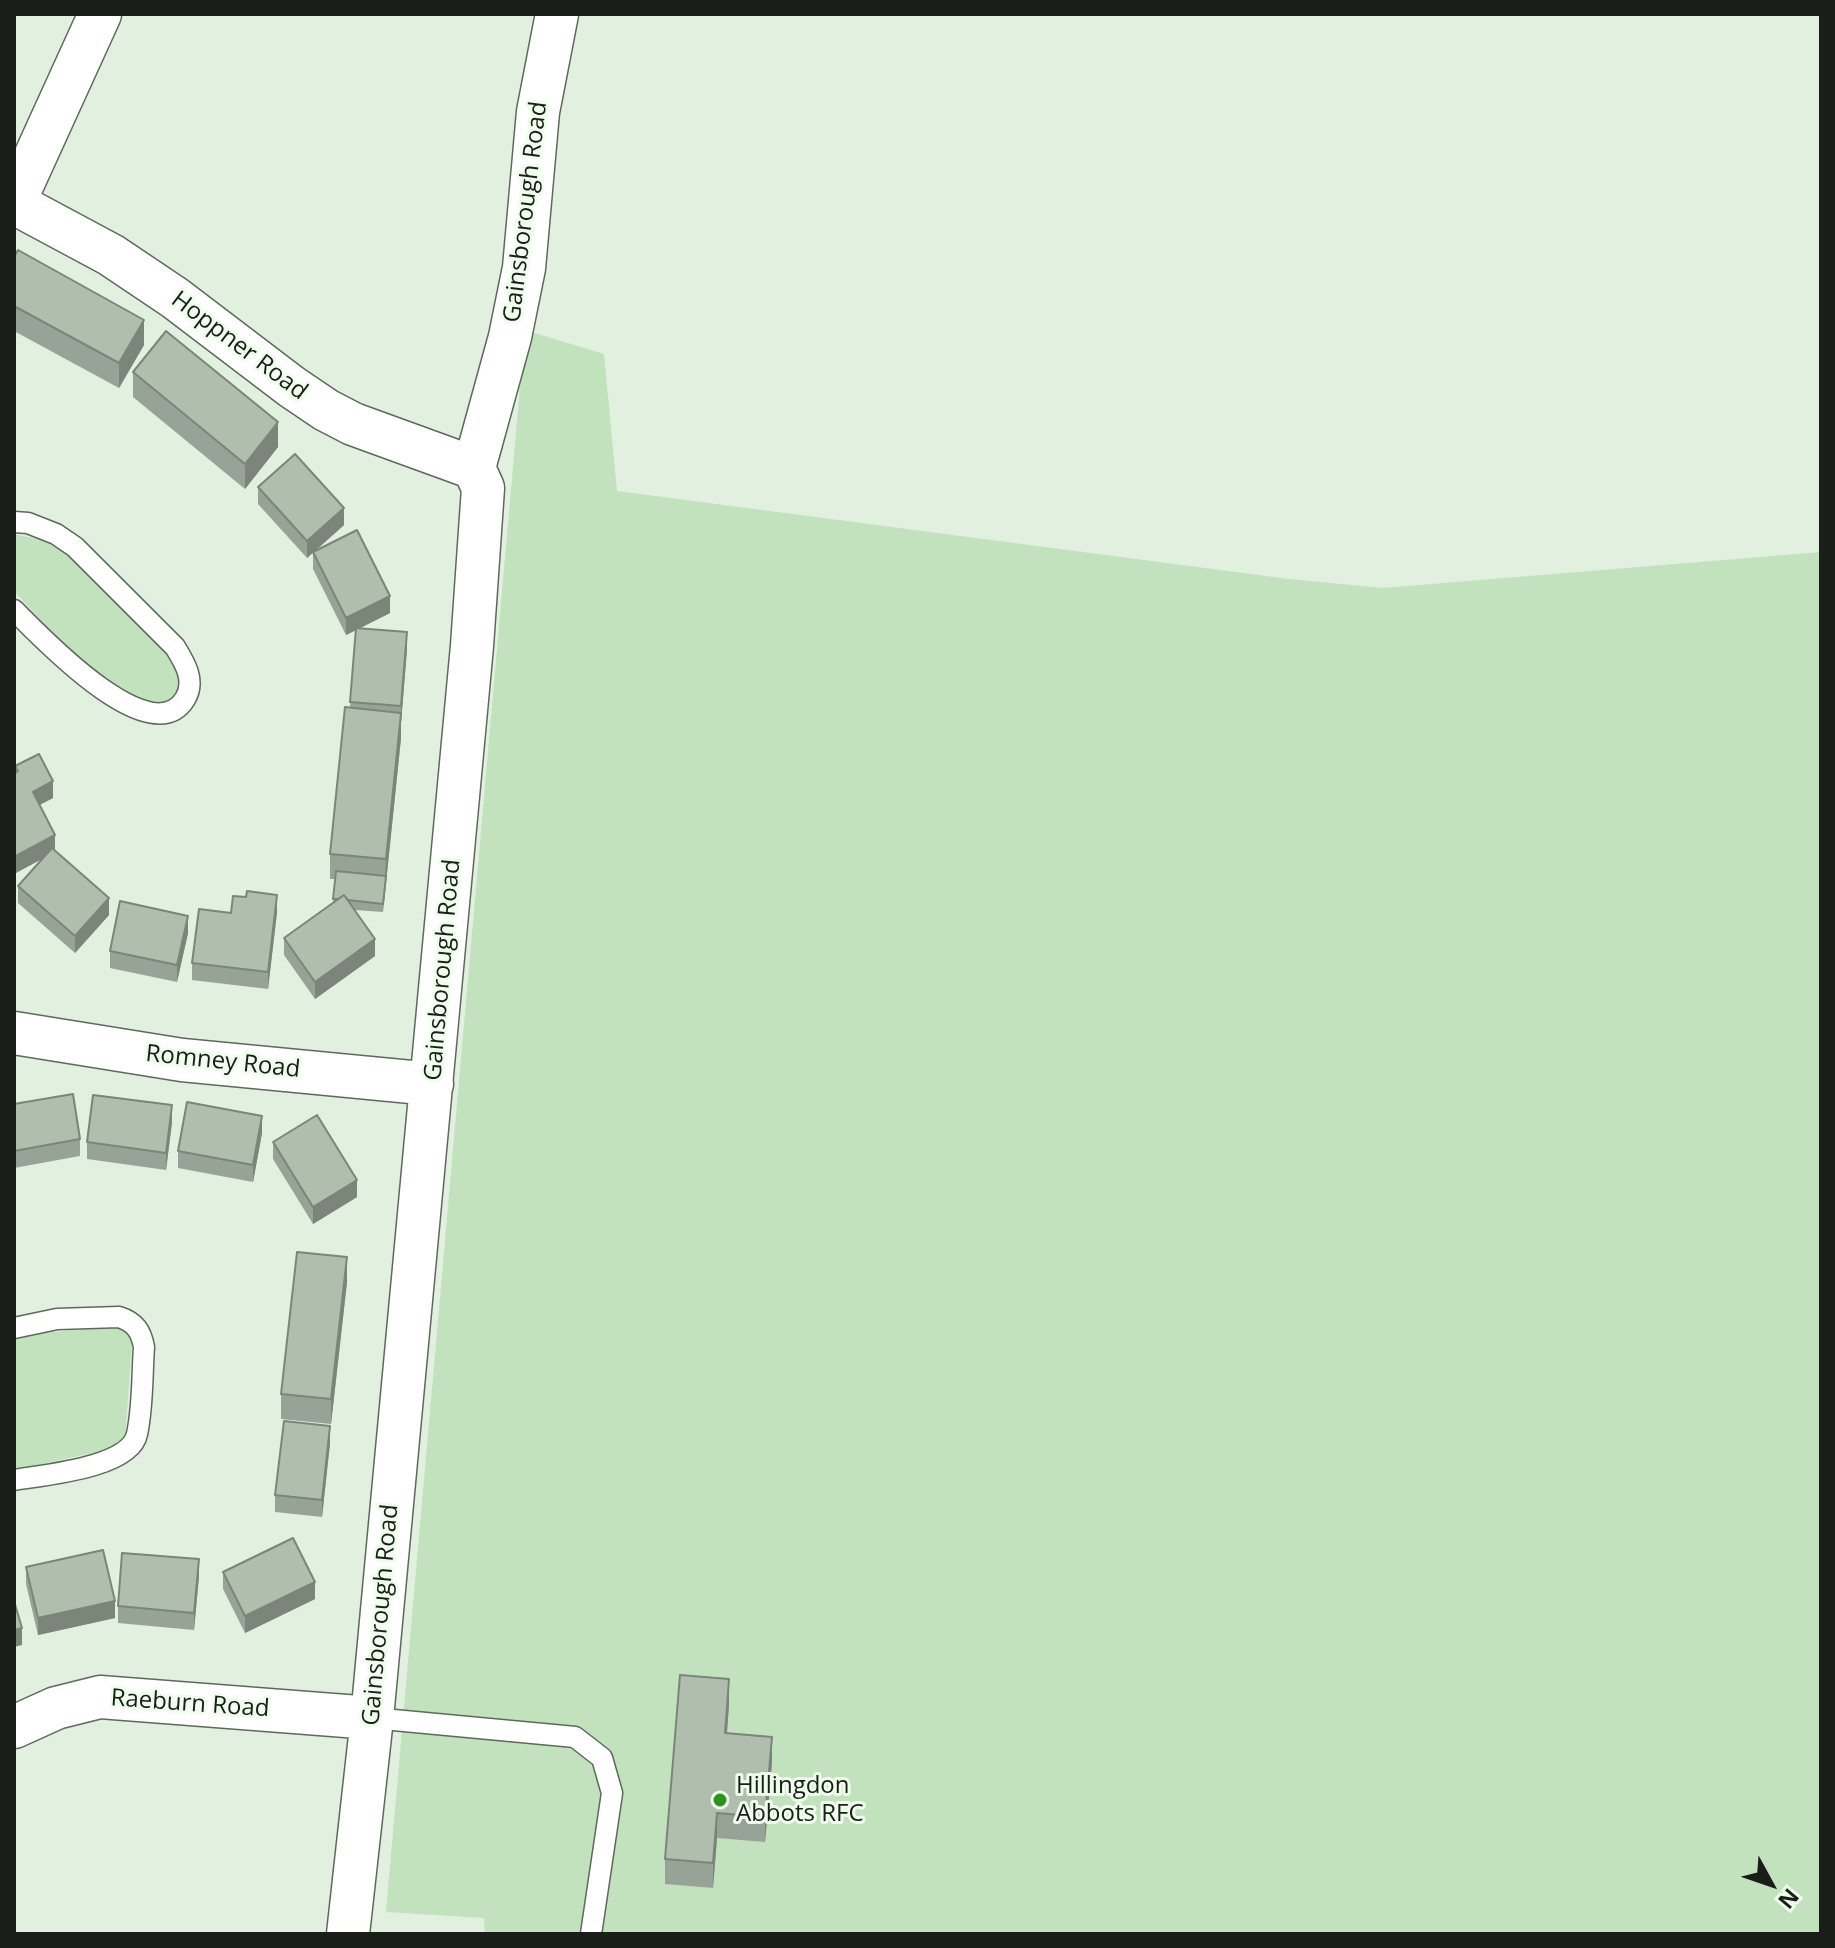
<!DOCTYPE html>
<html>
<head>
<meta charset="utf-8">
<style>
  body { margin:0 }
  #map { position:relative; width:1835px; height:1948px; overflow:hidden; background:#e1f0df; font-family:"Open Sans",sans-serif }
  canvas { display:block }
  .frame { position:absolute; inset:0; border:16px solid #191e18; pointer-events:none }
  .north { position:absolute; left:1731px; top:1844px; width:80px; height:80px; -webkit-text-stroke:6px #effeec; paint-order:stroke; rotate:130deg; font-size:22px; font-weight:700; line-height:32px; text-align:center; color:#191e18 }
  .north::after { content:''; display:block; margin:auto; width:28px; height:36px; background:#191e18; clip-path:polygon(50% 0,100% 100%,50% 72%,0 100%) }
</style>
</head>
<body>
<div id="map">
<canvas width="1835" height="1948"></canvas>
<div class="frame"></div>
<div class="north">N</div>
</div>
<script>
const ctx = document.querySelector('canvas').getContext('2d');
ctx.lineJoin = 'round';
function paint(path, color) {
  ctx.fillStyle = color;
  ctx.fill(path, 'evenodd');
}
function strokePath(path, color, width, dash) {
  ctx.strokeStyle = color;
  ctx.lineWidth = width;
  ctx.lineCap = dash ? 'butt' : 'round';
  ctx.setLineDash(dash || []);
  ctx.stroke(path);
}
function drawText(font, color, halo, rows, align = 'center') {
  ctx.font = font + ' "Open Sans",sans-serif';
  ctx.lineWidth = 6;
  ctx.setLineDash([]);
  ctx.textBaseline = 'middle';
  ctx.strokeStyle = halo;
  ctx.fillStyle = color;
  for (const [text, x, y, turn = 0] of rows) {
    ctx.save();
    ctx.translate(x, y);
    ctx.rotate((+turn || 0) * Math.PI / 180);
    ctx.textAlign = isNaN(turn) ? turn : align;
    if (halo) ctx.strokeText(text, 0, 0);
    ctx.fillText(text, 0, 0);
    ctx.restore();
  }
}
paint(new Path2D(`
  M 525,330 L 604,354 L 617,491 L 1289,579 L 1383,588 L 1821,552 L 1821,1934 L 485,1934 L 484,1918 L 386,1912 Z
  M 14,534 L 50,542 L 73,554 L 170,651 L 182,680 L 177,695 L 160,706 C 151,703 140,701 131,696 C 85,671 48,628 14,591 Z
  M 116,1326 C 125,1330 131,1333 132,1343 L 125,1439 L 111,1449 L 14,1470 L 14,1339 L 33,1334 Z`), '#c2e2be');
const lane = new Path2D(`
  M 14,522 L 28,523 L 56,534 L 75,547 L 175,647 C 185,663 196,681 185,699 C 151,754 40,636 14,610
  M 14,1328 L 57,1319 L 119,1317 C 135,1322 141,1331 144,1347 C 142,1375 143,1407 137,1434 C 130,1468 43,1475 14,1480
  M 372,1718 L 575,1737 L 602,1758 L 612,1793 L 591,1934`);
const street = new Path2D(`
  M 14,203 L 111,255 L 175,298 L 292,387 L 326,410 L 353,424 L 474,468
  M 14,203 L 100,14
  M 14,1033 L 182,1060 L 432,1084
  M 14,1727 L 56,1708 L 100,1697 L 372,1718
  M 348,1934 L 372,1718 L 472,646 L 483,488 L 474,468 L 510,337 L 524,268 L 538,112 L 557,14`);
strokePath(lane, '#5d6a5b', 23);
strokePath(street, '#5d6a5b', 45);
strokePath(lane, '#fff', 20);
strokePath(street, '#fff', 42);
paint(new Path2D(`
  M 14,257 L 144,345 L 119,388 L 14,331 Z
  M 133,372 L 278,447 L 245,489 L 133,397 Z
  M 258,487 L 344,525 L 314,552 L 390,613 L 358,629 L 407,649 L 401,723 L 401,738 L 383,912 L 355,910 L 375,956 L 315,999 L 284,955 L 284,938 L 333,903 L 335,879 L 330,879 L 330,854 L 350,708 L 356,630 L 346,635 L 313,569 L 313,552 L 307,558 L 258,504 Z
  M 15,766 L 53,798 L 40,805 L 55,851 L 109,915 L 75,953 L 18,903 L 18,886 L 41,859 L 14,874 L 14,774 L 15,773 Z
  M 277,912 L 268,989 L 192,980 L 192,963 L 231,913 Z
  M 188,933 L 177,982 L 110,968 L 110,951 Z
  M 14,1104 L 80,1139 L 80,1156 L 14,1168 Z
  M 172,1122 L 166,1170 L 87,1159 L 87,1142 Z
  M 262,1133 L 253,1182 L 178,1168 L 178,1151 Z
  M 273,1142 L 357,1197 L 313,1224 L 273,1159 Z
  M 347,1282 L 331,1424 L 281,1419 L 281,1394 Z
  M 330,1443 L 322,1517 L 275,1512 L 275,1495 Z
  M 26,1567 L 115,1618 L 38,1635 L 26,1584 Z
  M 223,1572 L 315,1599 L 245,1633 L 223,1589 Z
  M 199,1576 L 194,1630 L 118,1623 L 118,1606 Z
  M 729,1704 L 727,1733 L 772,1762 L 765,1842 L 717,1838 L 713,1888 L 665,1884 L 665,1859 Z`), '#97a396');
paint(new Path2D(`
  M 144,320 L 144,345 L 119,388 L 119,363 Z
  M 278,422 L 278,447 L 245,489 L 245,464 Z
  M 344,508 L 344,525 L 307,558 L 307,541 Z
  M 390,596 L 390,613 L 346,635 L 346,618 Z
  M 407,632 L 407,649 L 401,723 L 401,706 Z
  M 401,713 L 401,738 L 383,912 L 386,859 Z
  M 53,781 L 53,798 L 33,808 L 33,792 Z
  M 55,835 L 55,852 L 14,874 L 14,857 Z
  M 277,895 L 277,912 L 268,989 L 268,972 Z
  M 109,898 L 109,915 L 75,953 L 75,936 Z
  M 188,916 L 188,933 L 177,982 L 177,965 Z
  M 375,939 L 375,956 L 315,999 L 315,982 Z
  M 172,1105 L 172,1122 L 166,1170 L 166,1153 Z
  M 262,1116 L 262,1133 L 253,1182 L 253,1165 Z
  M 357,1180 L 357,1197 L 313,1224 L 313,1207 Z
  M 347,1257 L 347,1282 L 331,1424 L 331,1399 Z
  M 330,1426 L 330,1443 L 322,1517 L 322,1500 Z
  M 199,1559 L 199,1576 L 194,1630 L 194,1613 Z
  M 315,1582 L 315,1599 L 245,1633 L 245,1616 Z
  M 115,1601 L 115,1618 L 38,1635 L 38,1618 Z
  M 22,1628 L 22,1645 L 14,1647 L 14,1630 Z
  M 729,1679 L 729,1704 L 725,1758 L 725,1733 Z
  M 772,1737 L 772,1762 L 765,1842 L 765,1817 Z
  M 717,1813 L 717,1838 L 713,1888 L 713,1863 Z`), '#7b857a');
const building = new Path2D(`
  M 18,250 L 144,320 L 119,363 L 14,306 L 14,257 Z
  M 166,331 L 278,422 L 245,464 L 133,372 Z
  M 295,454 L 344,508 L 307,541 L 258,487 Z
  M 357,530 L 390,596 L 346,618 L 313,552 Z
  M 356,628 L 407,632 L 401,706 L 350,702 Z
  M 345,707 L 401,713 L 386,859 L 330,854 Z
  M 39,754 L 53,781 L 33,792 L 55,835 L 14,857 L 14,774 L 18,771 L 15,766 Z
  M 52,848 L 109,898 L 75,936 L 18,886 Z
  M 336,871 L 386,876 L 383,904 L 348,900 L 344,895 L 338,899 L 333,899 Z
  M 247,891 L 277,895 L 268,972 L 192,963 L 199,909 L 231,913 L 233,896 L 246,897 Z
  M 344,895 L 375,939 L 315,982 L 284,938 Z
  M 120,901 L 188,916 L 177,965 L 110,951 Z
  M 73,1094 L 80,1139 L 14,1151 L 14,1104 Z
  M 93,1095 L 172,1105 L 166,1153 L 87,1142 Z
  M 187,1102 L 262,1116 L 253,1165 L 178,1151 Z
  M 317,1115 L 357,1180 L 313,1207 L 273,1142 Z
  M 297,1252 L 347,1257 L 331,1399 L 281,1394 Z
  M 284,1421 L 330,1426 L 322,1500 L 275,1495 Z
  M 293,1538 L 315,1582 L 245,1616 L 223,1572 Z
  M 103,1550 L 115,1601 L 38,1618 L 26,1567 Z
  M 122,1553 L 199,1559 L 194,1613 L 118,1606 Z
  M 14,1601 L 22,1628 L 14,1630 Z
  M 680,1675 L 729,1679 L 725,1733 L 772,1737 L 765,1817 L 717,1813 L 713,1863 L 665,1859 Z`);
paint(building, '#b0beae');
strokePath(building, '#7b857a', 2);
for (const [x, y, r, color] of [
  [720,1800,8,"#2a951e"]
]) {
  const dot = new Path2D();
  dot.arc(x, y, r, 0, 2 * Math.PI);
  ctx.fillStyle = color;
  ctx.fill(dot);
  strokePath(dot, '#effeec', 3);
}
drawText('24px', '#191e18', '#effeec', [
  ["Gainsborough Road",526,212,-83],
  ["Hoppner Road",239,346,37],
  ["Gainsborough Road",443,970,-85],
  ["Romney Road",223,1062,6],
  ["Gainsborough Road",381,1615,-85],
  ["Raeburn Road",190,1704,4]
]);
drawText('24px', '#191e18', '#effeec', [
  ["Hillingdon",736,1786],
  ["Abbots RFC",736,1814]
], 'left');
</script>
</body>
</html>
